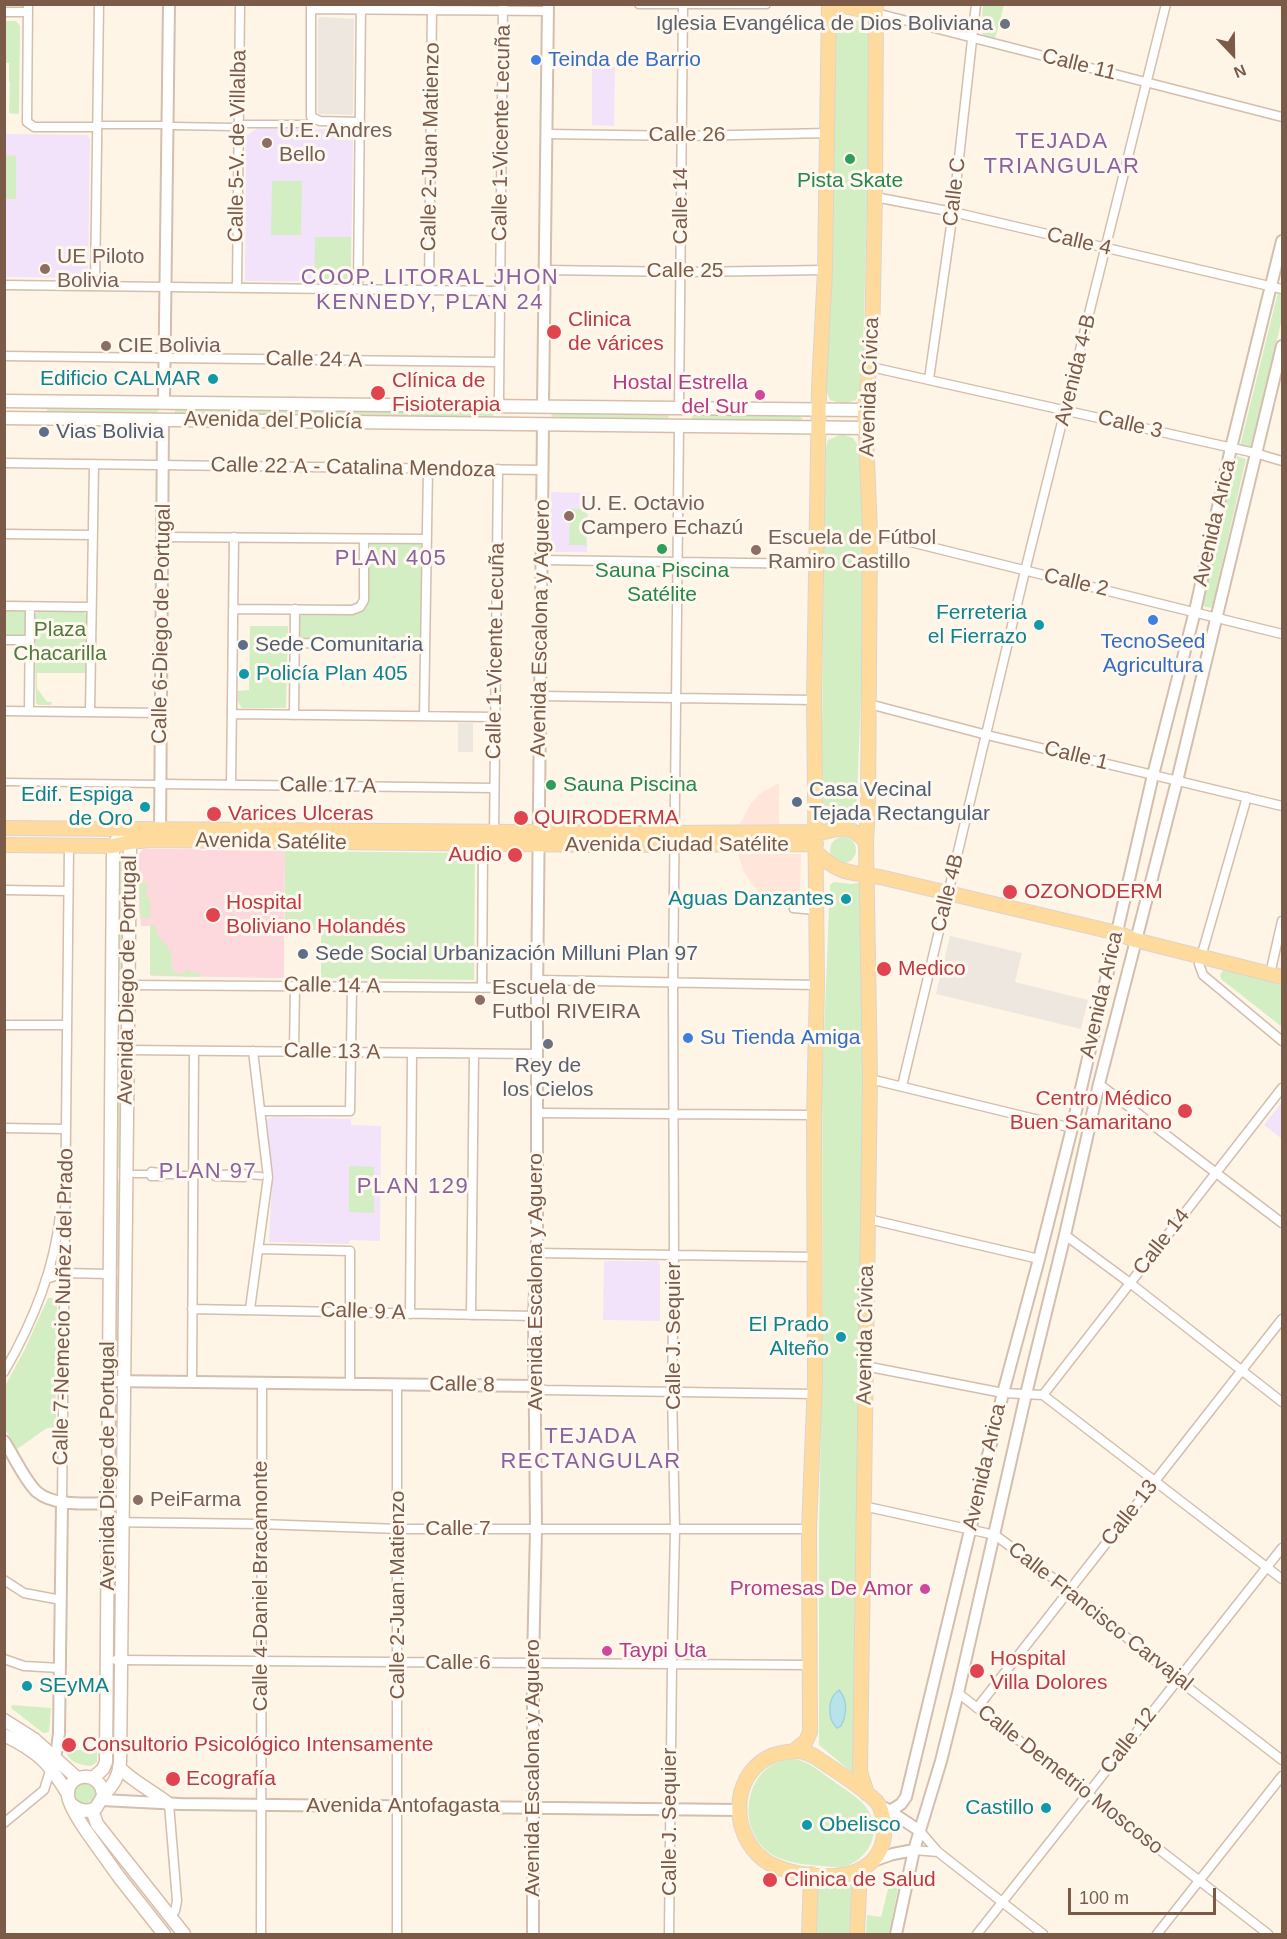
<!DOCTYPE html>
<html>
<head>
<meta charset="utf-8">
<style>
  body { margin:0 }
  #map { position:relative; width:1287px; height:1939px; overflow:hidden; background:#fef5e6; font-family:Helvetica,sans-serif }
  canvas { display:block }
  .frame { position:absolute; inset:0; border:6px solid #7b5a48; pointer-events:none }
  .north { position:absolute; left:1203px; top:24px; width:60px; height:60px; -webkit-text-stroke:4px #fff8ef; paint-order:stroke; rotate:158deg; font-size:16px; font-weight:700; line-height:24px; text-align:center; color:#7b5a48 }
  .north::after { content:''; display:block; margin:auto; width:21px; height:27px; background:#7b5a48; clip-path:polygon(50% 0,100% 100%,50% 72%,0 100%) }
  .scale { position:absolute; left:1068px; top:1888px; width:148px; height:27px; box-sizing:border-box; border:3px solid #7b5a48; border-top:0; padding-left:8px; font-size:18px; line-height:21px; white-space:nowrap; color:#7b5a48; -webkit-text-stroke:4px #fff8ef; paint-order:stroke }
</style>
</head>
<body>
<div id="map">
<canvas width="1287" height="1939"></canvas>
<div class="frame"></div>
<div class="north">N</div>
<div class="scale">100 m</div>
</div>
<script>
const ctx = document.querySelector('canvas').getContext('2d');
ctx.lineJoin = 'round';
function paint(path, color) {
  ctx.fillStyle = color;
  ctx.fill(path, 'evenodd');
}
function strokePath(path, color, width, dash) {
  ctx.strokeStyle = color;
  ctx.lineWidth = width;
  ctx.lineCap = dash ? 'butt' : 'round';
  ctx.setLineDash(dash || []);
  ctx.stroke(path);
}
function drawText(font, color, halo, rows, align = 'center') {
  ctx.font = font + ' Helvetica,sans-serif';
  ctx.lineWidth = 6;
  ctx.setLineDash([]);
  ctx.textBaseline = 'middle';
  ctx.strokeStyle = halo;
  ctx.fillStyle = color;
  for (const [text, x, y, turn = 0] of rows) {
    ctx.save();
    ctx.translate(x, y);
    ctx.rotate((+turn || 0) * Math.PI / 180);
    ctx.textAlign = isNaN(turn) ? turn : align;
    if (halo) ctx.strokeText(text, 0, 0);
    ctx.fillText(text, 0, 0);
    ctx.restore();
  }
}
paint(new Path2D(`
  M 779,783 L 779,824 L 740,824 L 751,803 L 761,793 Z
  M 738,854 L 801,854 L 800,905 L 798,907 L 783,905 L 767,898 L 758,891 L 744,872 Z`), '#ffe5da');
paint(new Path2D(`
  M 320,17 L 354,19 L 353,113 L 351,115 L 319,114 L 318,113 L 318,19 Z
  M 458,723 L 473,723 L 473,752 L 458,752 Z
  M 950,936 L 1022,953 L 1015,982 L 1088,1000 L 1081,1029 L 936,994 Z`), '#eee7e0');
paint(new Path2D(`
  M 592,66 L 615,67 L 614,126 L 592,125 Z
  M 258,128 L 353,130 L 351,282 L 245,281 L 246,139 L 247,135 Z
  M 4,134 L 87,135 L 90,139 L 88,278 L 5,277 Z
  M 551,492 L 588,493 L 587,552 L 553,552 L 550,549 Z
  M 1282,1102 L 1282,1139 L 1264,1125 Z
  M 274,1117 L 351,1119 L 351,1125 L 381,1126 L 380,1241 L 350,1240 L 349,1244 L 269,1242 L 272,1181 L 266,1122 L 269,1118 Z
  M 604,1261 L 658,1261 L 660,1264 L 660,1321 L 603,1320 Z`), '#f2e3fb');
paint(new Path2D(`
  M 143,849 L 197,849 L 204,851 L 207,850 L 285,851 L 284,978 L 151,976 L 150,926 L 141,926 L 139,908 L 139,854 Z`), '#fdd9dd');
paint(new Path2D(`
  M 983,5 L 1004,5 L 995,39 L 983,35 L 981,26 Z
  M 850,19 L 864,22 L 872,35 L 862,385 L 856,400 L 843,404 L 830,400 L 824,386 L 834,33 L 843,21 Z
  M 5,21 L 16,21 L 20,26 L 19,114 L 9,113 L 10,82 L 9,81 L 9,63 L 5,63 Z
  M 5,155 L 16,156 L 16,199 L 5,199 Z
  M 272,181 L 302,181 L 301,235 L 271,235 Z
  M 315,237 L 351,237 L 351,282 L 314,282 Z
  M 1282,290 L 1282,319 L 1250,449 L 1240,446 L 1278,292 Z
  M 47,407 L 156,408 L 158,411 L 156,414 L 47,413 Z
  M 175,408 L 245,409 L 244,415 L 175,414 Z
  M 247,409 L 326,410 L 326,415 L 246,415 Z
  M 329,410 L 408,411 L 408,416 L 329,416 Z
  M 411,411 L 491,412 L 494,415 L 491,417 L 411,417 Z
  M 555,413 L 666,414 L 669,417 L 666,420 L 554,418 L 551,415 Z
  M 691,415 L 800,416 L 803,419 L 801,422 L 693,420 Z
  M 842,434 L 853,438 L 860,449 L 867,549 L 856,819 L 853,824 C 844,825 838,821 826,824 L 821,819 L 825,451 L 828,440 Z
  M 1237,456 L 1246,459 L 1212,608 L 1202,606 Z
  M 570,509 L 587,509 L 586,545 L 569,545 Z
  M 370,543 L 419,543 L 422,545 L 420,639 L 300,639 L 299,619 L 302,614 L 354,614 L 365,609 L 368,602 Z
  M 5,610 L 25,612 L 26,633 L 21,636 L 5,635 Z
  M 39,611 L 81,611 L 85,613 L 87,616 L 86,673 L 37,673 L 37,688 L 47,702 L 52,702 L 51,705 L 38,705 L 36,703 L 34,615 Z
  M 250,626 L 288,626 L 286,708 L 242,708 L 238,702 L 238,691 L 249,690 Z
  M830 850a13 13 0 1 1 26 0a13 13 0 1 1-26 0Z
  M 285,851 L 473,853 L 475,855 L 474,980 L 321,978 L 321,930 L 285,930 Z
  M 119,860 L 125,860 L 124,917 L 119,917 Z
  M 834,882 L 851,884 L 858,883 L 864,887 L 861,1293 L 854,1774 L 819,1745 L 819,1532 L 823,1292 L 822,1084 L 830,885 Z
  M 139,883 L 147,883 L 148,887 L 146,888 L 147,891 L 146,893 L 152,905 L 150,907 L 150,918 L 141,918 Z
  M 119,921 L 124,921 L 123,975 L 121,976 L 118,974 Z
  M 150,925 L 155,925 L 158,936 L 165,943 L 172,954 L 171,966 L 174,972 L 182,974 L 188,969 L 192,973 L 200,972 L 200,977 L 150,975 Z
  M 1225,968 L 1282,982 L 1282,1027 L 1221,979 L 1220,974 Z
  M 116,1084 L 122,1084 L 121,1166 L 118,1168 L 117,1167 Z
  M 349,1166 L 374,1167 L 374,1213 L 349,1212 Z
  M 119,1180 L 121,1183 L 120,1269 L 115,1269 L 116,1183 Z
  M 115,1275 L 120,1275 L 119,1368 L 115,1369 Z
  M 48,1298 L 53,1298 L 57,1303 L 56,1427 L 47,1428 L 17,1449 L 5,1429 L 5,1386 L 25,1349 Z
  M 117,1394 L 118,1395 L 116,1497 L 113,1494 L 114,1395 Z
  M 115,1533 L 117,1533 L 116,1649 L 112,1651 L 113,1534 Z
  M 12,1705 L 51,1708 L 49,1732 L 43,1733 L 11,1708 Z
  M 66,1750 L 97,1750 L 97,1762 L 91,1766 C 80,1765 68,1762 66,1750 Z
  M 795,1759 C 810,1762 820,1772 832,1780 C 842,1788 857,1796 865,1806 C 885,1831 869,1860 841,1868 C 820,1865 792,1866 773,1855 C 732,1831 745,1759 795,1759 Z
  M75 1794a11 11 0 1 1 22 0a11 11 0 1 1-22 0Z
  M 890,1881 L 899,1883 L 889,1934 L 866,1934 L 867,1915 L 881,1917 Z
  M 852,1884 L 850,1934 L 817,1934 L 818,1885 Z`), '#d4eec3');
const water = new Path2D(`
  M 839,1690 C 848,1700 847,1714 841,1726 L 837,1728 C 827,1719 827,1698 839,1690 Z`);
paint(water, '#b8e3ea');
strokePath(water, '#9ed3dd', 1.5);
const pedestrian = new Path2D(`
  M 244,124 L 305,124
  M 103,125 L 162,125
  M 173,126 L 233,127
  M 4,782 L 161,784
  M 793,909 L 816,911
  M 134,1174 L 149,1174 L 151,1171 L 162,1172 L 165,1175 L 187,1175
  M 149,1174 L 151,1177 L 162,1177 L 165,1175
  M 198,1175 L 244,1173 L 246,1175 L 261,1176
  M 212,1175 L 215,1177 L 244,1178 L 246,1175`);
const minor = new Path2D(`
  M 28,4 L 27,122 L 34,127 L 97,127
  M 639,4 L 766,4
  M 311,6 L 311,117 L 320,121 L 360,122
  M 311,9 L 547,11
  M 4,12 L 27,12
  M 876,13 L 1282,117
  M 546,134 L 688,136 L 828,133
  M 875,197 L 953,212 L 1282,289
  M 545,270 L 687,272 L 825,270
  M 4,285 L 500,291
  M 95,286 L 99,4
  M 237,288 L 240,4
  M 358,289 L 361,4
  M 429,290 L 432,4
  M 4,356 L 499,362
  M 871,367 L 1255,453 L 1282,461
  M 929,379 L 953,212 L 976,4
  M 500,406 L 499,397 L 503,4
  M 679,408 L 683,4
  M 4,463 L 542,470
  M 870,532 L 1282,634
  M 4,534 L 92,535
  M 163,537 L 427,539
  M 542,560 L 816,564
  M 4,606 L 91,607
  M 233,609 L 352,610 L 360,607 L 364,600 L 364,539
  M 4,640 L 30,640
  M 295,643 L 425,644
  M 540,696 L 814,700
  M 869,704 L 987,735 L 1282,806
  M 4,711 L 161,713
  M 29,711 L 30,607
  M 90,712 L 94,465
  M 232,714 L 495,717
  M 294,715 L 295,609
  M 424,716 L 428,468
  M 161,784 L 494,788
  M 231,785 L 234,537
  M 1247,797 L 1199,964 L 1203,975 L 1282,1041
  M 494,835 L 498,469
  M 4,890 L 68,891
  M 1270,974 L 1282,921
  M 537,980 L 817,985
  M 128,985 L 537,988
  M 482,988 L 483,845
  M 4,1025 L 67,1025
  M 128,1050 L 537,1054
  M 294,1051 L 295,986
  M 870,1079 L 1072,1128
  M 1099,1084 L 1282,1223
  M 902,1086 L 1025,571 L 1166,4
  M 260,1111 L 350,1111 L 352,987
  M 537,1113 L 814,1115
  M 4,1128 L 66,1129
  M 868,1219 L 1039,1259
  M 1065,1235 L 1130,1283 L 1282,1402
  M 260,1249 L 350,1251 L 350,1384
  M 537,1253 L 815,1257
  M 46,1279 L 64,1273 L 109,1274
  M 192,1309 L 534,1316
  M 250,1309 L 268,1177 L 253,1051
  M 410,1314 L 412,1054
  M 471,1315 L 474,1054
  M 865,1366 L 1003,1393 L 1043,1395 L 1282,1579
  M 4,1372 C 32,1324 54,1271 60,1215
  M 192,1382 L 194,1051
  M 535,1386 L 545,1390 L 815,1394
  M 1043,1395 L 1282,1088
  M 62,1503 L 69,846
  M 863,1506 L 995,1535 L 1069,1590 L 1177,1679 L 1282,1760
  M 107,1522 L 260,1524 L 399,1529 L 809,1529
  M 4,1580 L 24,1593 L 61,1600
  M 4,1659 L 24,1666 L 60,1668
  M 116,1660 L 810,1665
  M 958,1693 L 1268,1934
  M 977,1708 L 1282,1319
  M 169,1804 L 177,1901 L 175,1911 L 170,1916
  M 4,1823 L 44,1790 L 51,1768
  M 920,1831 L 938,1852 L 1043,1934
  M 914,1850 L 938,1852
  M 261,1934 L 262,1382
  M 397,1934 L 397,1384
  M 669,1934 L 672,1664 L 675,1530 L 672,1393 L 674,1256 L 673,982 L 679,426
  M 977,1934 L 1282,1548
  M 1157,1934 L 1282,1776`);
const tertiary = new Path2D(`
  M 164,402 L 169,4
  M 543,406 L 548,4
  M 160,836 L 163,420
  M 109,1381 L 535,1386
  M 4,1441 C 14,1456 25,1481 37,1492 C 57,1509 99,1502 123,1503
  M 52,1765 L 57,1749 L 59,1733 L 62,1503
  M 102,1800 L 180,1804 L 739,1810
  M 885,1808 L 920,1831
  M 890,1811 L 901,1804 L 906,1797 L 1003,1393 L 1039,1259 L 1072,1128 L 1153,775 L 1195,611 L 1231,448 L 1282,241
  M 873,1861 L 893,1854 L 914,1850
  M 533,1934 L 533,1663 L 536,1529 L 534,1316 L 537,1245 L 537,997 L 543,424
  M 896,1934 L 914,1850 L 941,1761 L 958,1693 L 1026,1394 L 1065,1235 L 1099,1084 L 1177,781 L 1282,346`);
const secondary = new Path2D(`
  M 4,401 L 865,410
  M 4,418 L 866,428
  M 4,1720 L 34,1739 L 77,1778
  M 4,1735 C 39,1752 48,1762 68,1794
  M 119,1767 C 133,1782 153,1791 169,1804
  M 93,1778 L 103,1769 L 106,1762 L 113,854 L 113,846 L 118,838
  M 103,1796 C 113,1785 119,1777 120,1762 L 130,842 L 126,834
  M 71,1804 C 79,1811 87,1813 96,1808 L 103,1796 C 102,1769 66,1772 68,1796 C 70,1808 82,1825 89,1835 L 119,1877 L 164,1934
  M 92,1810 L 97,1824 L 184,1934`);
const primary = new Path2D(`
  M 835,4 L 876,13
  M 4,828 L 653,833 L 824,832 C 843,827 852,826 866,842
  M 4,845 L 113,846 L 130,842 L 150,840 L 603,845 L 816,844
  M 816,852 C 840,875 850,872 880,877 L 1117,933 L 1135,940 L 1282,977
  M 794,1751 L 806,1741 L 810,1732 L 809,1529 L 815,1381 L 814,1115 L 817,985 L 814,700 L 819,387 L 825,270 L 829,4
  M 802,1751 L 814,1756 C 834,1770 860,1785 877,1802 C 881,1807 883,1817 884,1823 C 887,1856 866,1874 835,1876 C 813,1877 782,1873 764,1860 C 731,1835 730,1779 767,1758 C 778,1752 790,1751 802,1751 Z
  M 867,1794 L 860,1771 L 870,1079 L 866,842 L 868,806 L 870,532 L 865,410 L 872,341 L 875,197 L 876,4
  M 809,1934 L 811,1874
  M 857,1934 L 860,1870`);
strokePath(pedestrian, '#d4bead', 9);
strokePath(minor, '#d4bead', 11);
strokePath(tertiary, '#d4bead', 14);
strokePath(secondary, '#d8beaa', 15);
strokePath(primary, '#ddd4cf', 16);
strokePath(pedestrian, '#fff', 6);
strokePath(minor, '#fff', 8);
strokePath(tertiary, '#fff', 10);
strokePath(secondary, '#fff', 12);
strokePath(primary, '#ffda9d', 14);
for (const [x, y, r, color] of [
  [1005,24,6,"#6b7280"],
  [536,60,6,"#3f7fe0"],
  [267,143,6,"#8d6e63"],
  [850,159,6,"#2e9e5b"],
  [45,269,6,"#8d6e63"],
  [554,332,8,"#e0444e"],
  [106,346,6,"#8d6e63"],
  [213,379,6,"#0f9aa8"],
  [378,393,8,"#e0444e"],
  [760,395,6,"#d1479c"],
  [44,432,6,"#5c6f8a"],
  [569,516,6,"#8d6e63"],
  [662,549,6,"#2e9e5b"],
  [756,550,6,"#8d6e63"],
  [1153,620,6,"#3f7fe0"],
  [1039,625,6,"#0f9aa8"],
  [243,645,6,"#5c6f8a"],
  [244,674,6,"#0f9aa8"],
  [551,785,6,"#2e9e5b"],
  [797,802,6,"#5c6f8a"],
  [145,807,6,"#0f9aa8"],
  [214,814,8,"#e0444e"],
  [521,818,8,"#e0444e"],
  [515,855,8,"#e0444e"],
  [1010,892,8,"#e0444e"],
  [846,899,6,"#0f9aa8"],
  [213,915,8,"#e0444e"],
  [303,954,6,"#5c6f8a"],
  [884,969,8,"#e0444e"],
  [480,1000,6,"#8d6e63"],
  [688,1038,6,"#3f7fe0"],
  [548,1044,6,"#6b7280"],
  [1185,1111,8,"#e0444e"],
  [841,1337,6,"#0f9aa8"],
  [138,1500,6,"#8d6e63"],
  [925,1589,6,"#d1479c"],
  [607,1651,6,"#d1479c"],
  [977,1671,8,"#e0444e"],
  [27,1686,6,"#0f9aa8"],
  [69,1745,8,"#e0444e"],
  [173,1779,8,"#e0444e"],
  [1046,1808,6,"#0f9aa8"],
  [807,1825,6,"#0f9aa8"],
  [770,1880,8,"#e0444e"]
]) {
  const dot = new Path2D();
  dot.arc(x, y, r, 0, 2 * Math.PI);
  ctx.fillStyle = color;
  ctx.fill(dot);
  strokePath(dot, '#fff8ef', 2);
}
drawText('21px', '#5b616d', '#fff8ef', [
  ["Iglesia Evangélica de Dios Boliviana",993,24],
  ["Rey de",548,1066,"center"],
  ["los Cielos",548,1090,"center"]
], 'right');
drawText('21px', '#366cbe', '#fff8ef', [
  ["Teinda de Barrio",548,60],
  ["TecnoSeed",1153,642,"center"],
  ["Agricultura",1153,666,"center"],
  ["Su Tienda Amiga",700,1038]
], 'left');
drawText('21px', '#7b5a48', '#fff8ef', [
  ["Calle 11",1079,65,14],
  ["Calle 1-Vicente Lecuña",502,133,-89],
  ["Calle 26",687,135],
  ["Calle 5-V. de Villalba",238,146,-89],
  ["Calle 2-Juan Matienzo",431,147,-89],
  ["Calle C",955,192,-83],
  ["Calle 14",681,206,-90],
  ["Calle 4",1079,242,13],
  ["Calle 25",685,271],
  ["Calle 24 A",314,360,1],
  ["Avenida 4-B",1076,370,-76],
  ["Avenida Cívica",870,387,-88],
  ["Avenida del Policía",273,421,1],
  ["Calle 3",1130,425,13],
  ["Calle 22 A - Catalina Mendoza",353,468,1],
  ["Avenida Arica",1215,523,-77],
  ["Calle 2",1076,583,13],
  ["Calle 6-Diego de Portugal",162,624,-89],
  ["Avenida Escalona y Aguero",541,628,-89],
  ["Calle 1-Vicente Lecuña",496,651,-89],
  ["Calle 1",1076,756,14],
  ["Calle 17 A",328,786,1],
  ["Avenida Satélite",271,842,1],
  ["Avenida Ciudad Satélite",677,845],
  ["Calle 4B",948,893,-76],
  ["Avenida Diego de Portugal",128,980,-89],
  ["Calle 14 A",332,986,1],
  ["Avenida Arica",1102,995,-77],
  ["Calle 13 A",332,1052,1],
  ["Calle 14",1162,1242,-52],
  ["Avenida Escalona y Aguero",536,1282,-90],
  ["Calle 7-Nemecio Nuñez del Prado",64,1307,-89],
  ["Calle 9 A",363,1312,2],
  ["Avenida Cívica",866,1335,-89],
  ["Calle J. Sequier",674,1336,-90],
  ["Calle 8",462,1385,1],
  ["Avenida Diego de Portugal",108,1466,-90],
  ["Avenida Arica",985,1467,-77],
  ["Calle 13",1130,1513,-52],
  ["Calle 7",458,1529],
  ["Calle 4-Daniel Bracamonte",261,1586,-90],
  ["Calle 2-Juan Matienzo",398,1595,-90],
  ["Calle Francisco Carvajal",1100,1617,38],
  ["Calle 6",458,1663],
  ["Calle 12",1129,1741,-52],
  ["Avenida Escalona y Aguero",533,1768,-90],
  ["Calle Demetrio Moscoso",1070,1780,38],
  ["Avenida Antofagasta",403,1806],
  ["Calle J. Sequier",670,1822,-90]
]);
drawText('21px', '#785e54', '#fff8ef', [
  ["U.E. Andres",279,131],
  ["Bello",279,155],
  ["UE Piloto",57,257],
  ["Bolivia",57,281],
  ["CIE Bolivia",118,346],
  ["U. E. Octavio",581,504],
  ["Campero Echazú",581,528],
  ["Escuela de Fútbol",768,538],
  ["Ramiro Castillo",768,562],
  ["Escuela de",492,988],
  ["Futbol RIVEIRA",492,1012],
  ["PeiFarma",150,1500]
], 'left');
drawText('21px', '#27864d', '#fff8ef', [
  ["Pista Skate",850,181],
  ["Sauna Piscina",662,571],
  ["Satélite",662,595],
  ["Sauna Piscina",563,785,"left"]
]);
drawText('21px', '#be3a42', '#fff8ef', [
  ["Clinica",568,320],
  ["de várices",568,344],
  ["Clínica de",392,381],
  ["Fisioterapia",392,405],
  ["Varices Ulceras",228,814],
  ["QUIRODERMA",534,818],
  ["Audio",502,855,"right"],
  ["OZONODERM",1024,892],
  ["Hospital",226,903],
  ["Boliviano Holandés",226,927],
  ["Medico",898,969],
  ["Centro Médico",1172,1099,"right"],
  ["Buen Samaritano",1172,1123,"right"],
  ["Hospital",990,1659],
  ["Villa Dolores",990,1683],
  ["Consultorio Psicológico Intensamente",82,1745],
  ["Ecografía",186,1779],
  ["Clinica de Salud",784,1880]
], 'left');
drawText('21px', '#0d838f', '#fff8ef', [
  ["Edificio CALMAR",201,379],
  ["Ferreteria",1027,613],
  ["el Fierrazo",1027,637],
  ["Policía Plan 405",256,674,"left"],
  ["Edif. Espiga",133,795],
  ["de Oro",133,819],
  ["Aguas Danzantes",834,899],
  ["El Prado",829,1325],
  ["Alteño",829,1349],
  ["SEyMA",39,1686,"left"],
  ["Castillo",1034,1808],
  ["Obelisco",819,1825,"left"]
], 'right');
drawText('21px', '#b23c85', '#fff8ef', [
  ["Hostal Estrella",748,383],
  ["del Sur",748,407],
  ["Promesas De Amor",913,1589],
  ["Taypi Uta",619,1651,"left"]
], 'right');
drawText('21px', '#4e5e75', '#fff8ef', [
  ["Vias Bolivia",56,432],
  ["Sede Comunitaria",255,645],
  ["Casa Vecinal",809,790],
  ["Tejada Rectangular",809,814],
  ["Sede Social Urbanización Milluni Plan 97",315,954]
], 'left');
drawText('21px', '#4f7b3c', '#fff8ef', [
  ["Plaza",60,630],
  ["Chacarilla",60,654]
]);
ctx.letterSpacing = '1.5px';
drawText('22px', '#8a639e', '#fff8ef', [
  ["TEJADA",1062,142],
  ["TRIANGULAR",1062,167],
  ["COOP. LITORAL JHON",430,278],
  ["KENNEDY, PLAN 24",430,303],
  ["PLAN 405",391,559],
  ["PLAN 97",208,1172],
  ["PLAN 129",413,1187],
  ["TEJADA",591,1437],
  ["RECTANGULAR",591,1462]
]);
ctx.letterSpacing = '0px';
</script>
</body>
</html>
